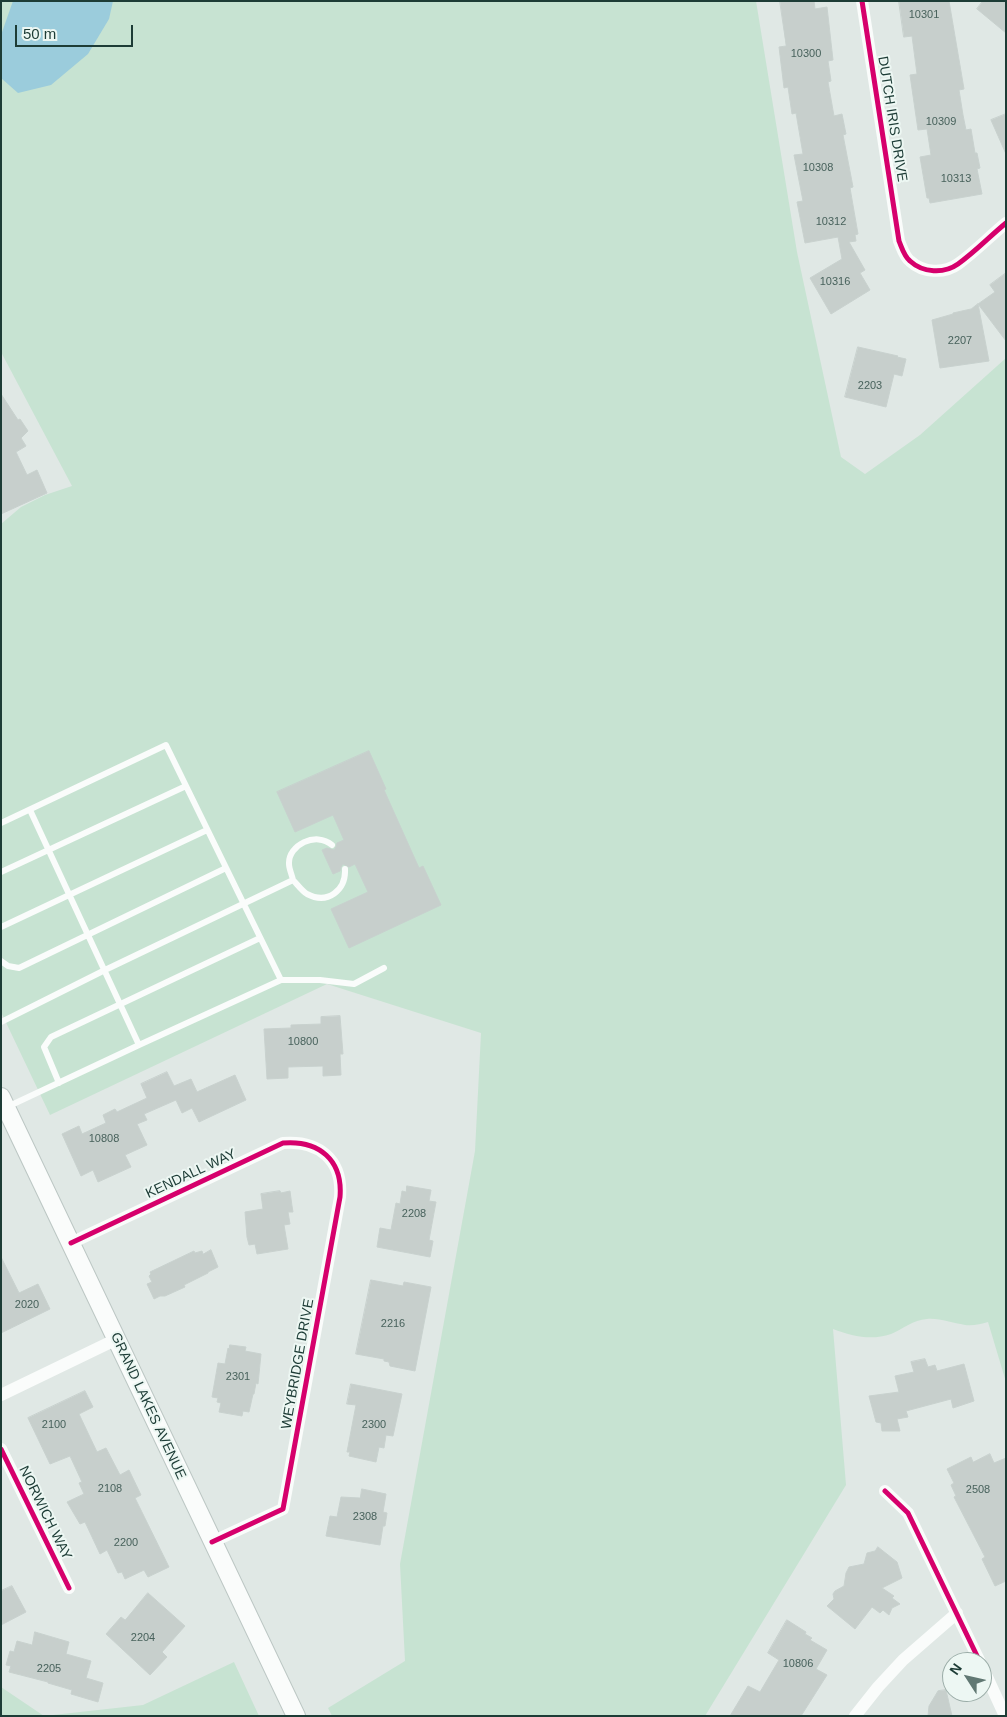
<!DOCTYPE html>
<html>
<head>
<meta charset="utf-8">
<style>
  body { margin:0 }
  #map { position:relative; width:1007px; height:1717px; overflow:hidden; background:#e0e8e5; font-family:Arial,sans-serif }
  canvas { display:block }
  .frame { position:absolute; inset:0; border:2px solid #1d3c36; pointer-events:none }
  .north { position:absolute; left:942px; top:1652px; width:50px; height:50px; box-sizing:border-box; background:#edf7f3; border:1px solid #9aaca7; border-radius:50%; rotate:305deg; font-size:14px; font-weight:700; line-height:20px; text-align:center; color:#1d3c36 }
  .north::after { content:''; display:block; margin:auto; width:18px; height:22px; background:#617873; clip-path:polygon(50% 0,100% 100%,50% 72%,0 100%) }
  .scale { position:absolute; left:15px; top:25px; width:118px; height:22px; box-sizing:border-box; border:2px solid #1d3c36; border-top:0; padding-left:6px; font-size:15px; line-height:18px; white-space:nowrap; color:#1d3c36; -webkit-text-stroke:4px #edf7f3; paint-order:stroke }
</style>
</head>
<body>
<div id="map">
<canvas width="1007" height="1717"></canvas>
<div class="frame"></div>
<div class="north">N</div>
<div class="scale">50 m</div>
</div>
<script>
const ctx = document.querySelector('canvas').getContext('2d');
ctx.lineJoin = 'round';
function paint(path, color) {
  ctx.fillStyle = color;
  ctx.fill(path, 'evenodd');
}
function strokePath(path, color, width, dash) {
  ctx.strokeStyle = color;
  ctx.lineWidth = width;
  ctx.lineCap = dash ? 'butt' : 'round';
  ctx.setLineDash(dash || []);
  ctx.stroke(path);
}
function drawText(font, color, halo, rows, align = 'center') {
  ctx.font = font + ' Arial,sans-serif';
  ctx.lineWidth = 4;
  ctx.setLineDash([]);
  ctx.textBaseline = 'middle';
  ctx.strokeStyle = halo;
  ctx.fillStyle = color;
  for (const [text, x, y, turn = 0] of rows) {
    ctx.save();
    ctx.translate(x, y);
    ctx.rotate((+turn || 0) * Math.PI / 180);
    ctx.textAlign = isNaN(turn) ? turn : align;
    if (halo) ctx.strokeText(text, 0, 0);
    ctx.fillText(text, 0, 0);
    ctx.restore();
  }
}
paint(new Path2D(`
  M 1,1 L 756,1 L 797,252 L 841,457 L 865,474 L 920,435 L 1006,358 L 1006,1382 L 988,1322 C 981,1324 973,1326 965,1325 C 952,1323 940,1318 927,1319 C 913,1320 903,1329 891,1334 C 871,1341 852,1336 833,1329 L 846,1485 L 705,1716 L 332,1716 L 328,1708 L 405,1661 L 400,1564 L 475,1151 L 481,1033 L 327,984 L 50,1115 L 1,1012 L 1,524 L 21,507 L 45,495 L 72,486 L 1,352 Z
  M 234,1662 L 259,1716 L 1,1716 L 1,1687 L 44,1716 L 143,1705 Z`), '#c7e3d2');
paint(new Path2D(`
  M 13,1 L 113,1 L 109,19 L 88,54 L 51,85 L 18,93 L 1,78 L 1,35 Z`), '#9bccdc');
const building = new Path2D(`
  M 780,1 L 814,1 L 815,9 L 827,7 L 833,60 L 828,61 L 831,81 L 828,82 L 834,116 L 842,114 L 846,134 L 843,135 L 853,187 L 850,188 L 858,234 L 855,235 L 856,241 L 849,242 L 865,270 L 860,273 L 870,290 L 831,314 L 810,278 L 842,259 L 838,237 L 805,243 L 797,202 L 803,201 L 794,155 L 803,154 L 796,113 L 792,114 L 788,87 L 784,88 L 779,47 L 786,46 Z
  M 899,1 L 949,1 L 964,89 L 959,90 L 963,115 L 966,130 L 971,129 L 975,153 L 977,153 L 980,168 L 977,169 L 982,194 L 930,203 L 929,198 L 927,198 L 920,157 L 931,155 L 927,129 L 918,130 L 910,75 L 917,74 L 912,36 L 904,37 Z
  M 983,1 L 1006,1 L 1006,33 L 977,9 Z
  M 1006,114 L 1006,154 L 991,120 Z
  M 1006,273 L 1006,341 L 978,304 L 995,292 L 990,285 Z
  M 978,304 L 989,361 L 940,368 L 932,320 L 953,314 L 953,313 L 971,309 Z
  M 858,347 L 898,356 L 897,357 L 906,359 L 902,376 L 894,374 L 886,407 L 845,397 Z
  M 1,394 L 18,420 L 20,419 L 28,431 L 21,438 L 26,446 L 16,452 L 27,475 L 37,470 L 47,493 L 1,514 Z
  M 369,751 L 386,789 L 384,790 L 419,868 L 423,866 L 441,905 L 349,948 L 331,909 L 368,892 L 355,864 L 349,867 L 343,864 L 341,867 L 340,871 L 333,874 L 322,850 L 327,848 L 334,850 L 336,847 L 337,843 L 344,840 L 333,815 L 295,832 L 277,792 Z
  M 340,1016 L 343,1054 L 340,1054 L 341,1075 L 323,1076 L 323,1066 L 288,1067 L 288,1078 L 267,1079 L 264,1029 L 291,1028 L 291,1025 L 321,1024 L 321,1017 Z
  M 167,1072 L 174,1086 L 191,1079 L 197,1092 L 235,1075 L 246,1100 L 199,1122 L 192,1108 L 182,1113 L 176,1100 L 144,1114 L 147,1120 L 137,1124 L 147,1145 L 125,1155 L 131,1167 L 98,1182 L 93,1170 L 81,1176 L 62,1134 L 79,1126 L 82,1134 L 106,1123 L 103,1115 L 115,1109 L 117,1112 L 147,1098 L 141,1084 Z
  M 407,1186 L 431,1190 L 429,1201 L 436,1202 L 429,1240 L 433,1241 L 430,1257 L 377,1247 L 380,1228 L 391,1230 L 396,1203 L 400,1204 L 402,1191 L 406,1192 Z
  M 280,1191 L 281,1193 L 290,1191 L 292,1206 L 293,1212 L 288,1212 L 290,1224 L 284,1225 L 288,1249 L 257,1254 L 255,1244 L 249,1245 L 247,1237 L 245,1212 L 263,1209 L 261,1194 Z
  M 211,1250 L 218,1267 L 208,1272 L 208,1273 L 184,1285 L 185,1287 L 165,1296 L 160,1296 L 154,1299 L 147,1284 L 152,1282 L 149,1276 L 151,1274 L 150,1272 L 194,1251 L 195,1253 L 202,1251 L 203,1254 Z
  M 1,1257 L 19,1293 L 38,1284 L 50,1309 L 1,1333 Z
  M 371,1280 L 403,1286 L 404,1282 L 431,1287 L 415,1371 L 390,1366 L 389,1362 L 384,1361 L 384,1359 L 356,1354 Z
  M 230,1345 L 246,1347 L 245,1351 L 261,1354 L 258,1384 L 256,1383 L 254,1394 L 253,1394 L 249,1412 L 243,1411 L 242,1416 L 219,1412 L 221,1403 L 217,1402 L 218,1398 L 212,1397 L 218,1363 L 225,1364 L 228,1348 L 229,1349 Z
  M 925,1359 L 928,1367 L 935,1365 L 937,1371 L 964,1364 L 974,1401 L 953,1408 L 951,1399 L 906,1411 L 908,1417 L 897,1419 L 900,1431 L 882,1431 L 881,1423 L 876,1422 L 869,1396 L 899,1392 L 895,1376 L 914,1372 L 911,1362 Z
  M 351,1384 L 402,1394 L 393,1436 L 386,1435 L 384,1448 L 379,1447 L 376,1462 L 349,1456 L 350,1452 L 347,1452 L 356,1405 L 347,1404 Z
  M 85,1391 L 93,1407 L 79,1414 L 97,1452 L 106,1448 L 120,1475 L 129,1470 L 141,1495 L 135,1498 L 169,1567 L 148,1577 L 144,1570 L 125,1579 L 122,1572 L 118,1573 L 107,1550 L 100,1554 L 85,1522 L 80,1524 L 67,1502 L 84,1494 L 79,1483 L 82,1482 L 70,1456 L 50,1464 L 28,1418 Z
  M 990,1454 L 994,1463 L 1006,1458 L 1006,1581 L 995,1586 L 982,1559 L 985,1557 L 954,1497 L 956,1496 L 951,1485 L 954,1483 L 947,1469 L 971,1457 L 973,1462 Z
  M 362,1489 L 386,1494 L 383,1512 L 387,1513 L 385,1526 L 383,1526 L 380,1545 L 326,1536 L 330,1516 L 337,1517 L 341,1497 L 360,1498 Z
  M 878,1547 L 897,1562 L 902,1578 L 882,1588 L 894,1596 L 892,1598 L 900,1604 L 892,1608 L 889,1615 L 883,1610 L 880,1613 L 872,1607 L 855,1629 L 827,1606 L 834,1599 L 833,1594 L 835,1591 L 844,1586 L 846,1573 L 849,1567 L 864,1564 L 867,1553 L 875,1551 Z
  M 12,1586 L 26,1612 L 1,1625 L 1,1591 Z
  M 148,1593 L 185,1626 L 162,1652 L 167,1657 L 150,1675 L 106,1634 L 121,1617 L 125,1620 Z
  M 787,1620 L 806,1632 L 805,1634 L 812,1638 L 810,1640 L 827,1650 L 816,1669 L 827,1675 L 801,1716 L 730,1716 L 748,1686 L 760,1692 L 779,1660 L 768,1653 Z
  M 35,1632 L 69,1642 L 66,1654 L 91,1661 L 86,1678 L 103,1683 L 98,1702 L 71,1694 L 72,1690 L 48,1683 L 48,1682 L 9,1672 L 11,1666 L 6,1665 L 10,1651 L 14,1652 L 17,1641 L 32,1645 Z
  M 946,1690 L 952,1716 L 928,1716 L 929,1706 L 938,1691 Z`);
paint(building, '#c7cfcc');
strokePath(building, '#c8d1ce', 1);
const secondary = new Path2D(`
  M 1,1097 L 296,1716`);
strokePath(secondary, '#bcc7c4', 20);
strokePath(new Path2D(`
  M 1,823 L 166,745 L 281,980 L 139,1045
  M 1,872 L 186,786
  M 293,880 C 297,884 302,891 307,894 C 328,905 346,890 345,869
  M 1,927 L 207,830
  M 1,961 L 8,966 L 19,968 L 226,868
  M 281,980 L 320,980 L 354,984 L 384,968
  M 1,1022 L 105,970 L 293,880 C 292,875 289,869 289,864 C 288,845 316,831 332,845
  M 59,1083 L 44,1047 L 51,1037 L 260,938
  M 7,1107 L 139,1045 L 30,810`), '#fafcfb', 6);
strokePath(new Path2D(`
  M 862,1 L 899,241 C 902,248 904,256 910,261 C 923,273 944,274 958,264 C 975,252 990,236 1006,223
  M 71,1243 L 283,1143 C 319,1140 343,1160 340,1197 L 283,1509 L 212,1542
  M 1,1395 L 117,1339
  M 1,1449 L 69,1588
  M 885,1491 L 908,1513 L 980,1662
  M 982,1666 L 1005,1716
  M 855,1716 L 878,1687 L 903,1660 L 957,1613`), '#fafcfb', 12);
strokePath(secondary, '#fafcfb', 18);
strokePath(new Path2D(`
  M 862,1 L 899,241 C 902,248 904,256 910,261 C 923,273 944,274 958,264 C 975,252 990,236 1006,223
  M 71,1243 L 283,1143 C 319,1140 343,1160 340,1197 L 283,1509 L 212,1542
  M 1,1449 L 69,1588
  M 885,1491 L 908,1513 L 980,1662`), '#d6006c', 5);
drawText('11px', '#48625c', null, [
  ["10301",924,15],
  ["10300",806,54],
  ["10309",941,122],
  ["10308",818,168],
  ["10313",956,179],
  ["10312",831,222],
  ["10316",835,282],
  ["2207",960,341],
  ["2203",870,386],
  ["10800",303,1042],
  ["10808",104,1139],
  ["2208",414,1214],
  ["2020",27,1305],
  ["2216",393,1324],
  ["2301",238,1377],
  ["2100",54,1425],
  ["2300",374,1425],
  ["2108",110,1489],
  ["2508",978,1490],
  ["2308",365,1517],
  ["2200",126,1543],
  ["2204",143,1638],
  ["10806",798,1664],
  ["2205",49,1669]
]);
drawText('14px', '#1d3c36', '#edf7f3', [
  ["DUTCH IRIS DRIVE",892,119,81],
  ["KENDALL WAY",191,1174,-25],
  ["WEYBRIDGE DRIVE",298,1364,-80],
  ["GRAND LAKES AVENUE",148,1406,65],
  ["NORWICH WAY",45,1513,64]
]);
</script>
</body>
</html>
